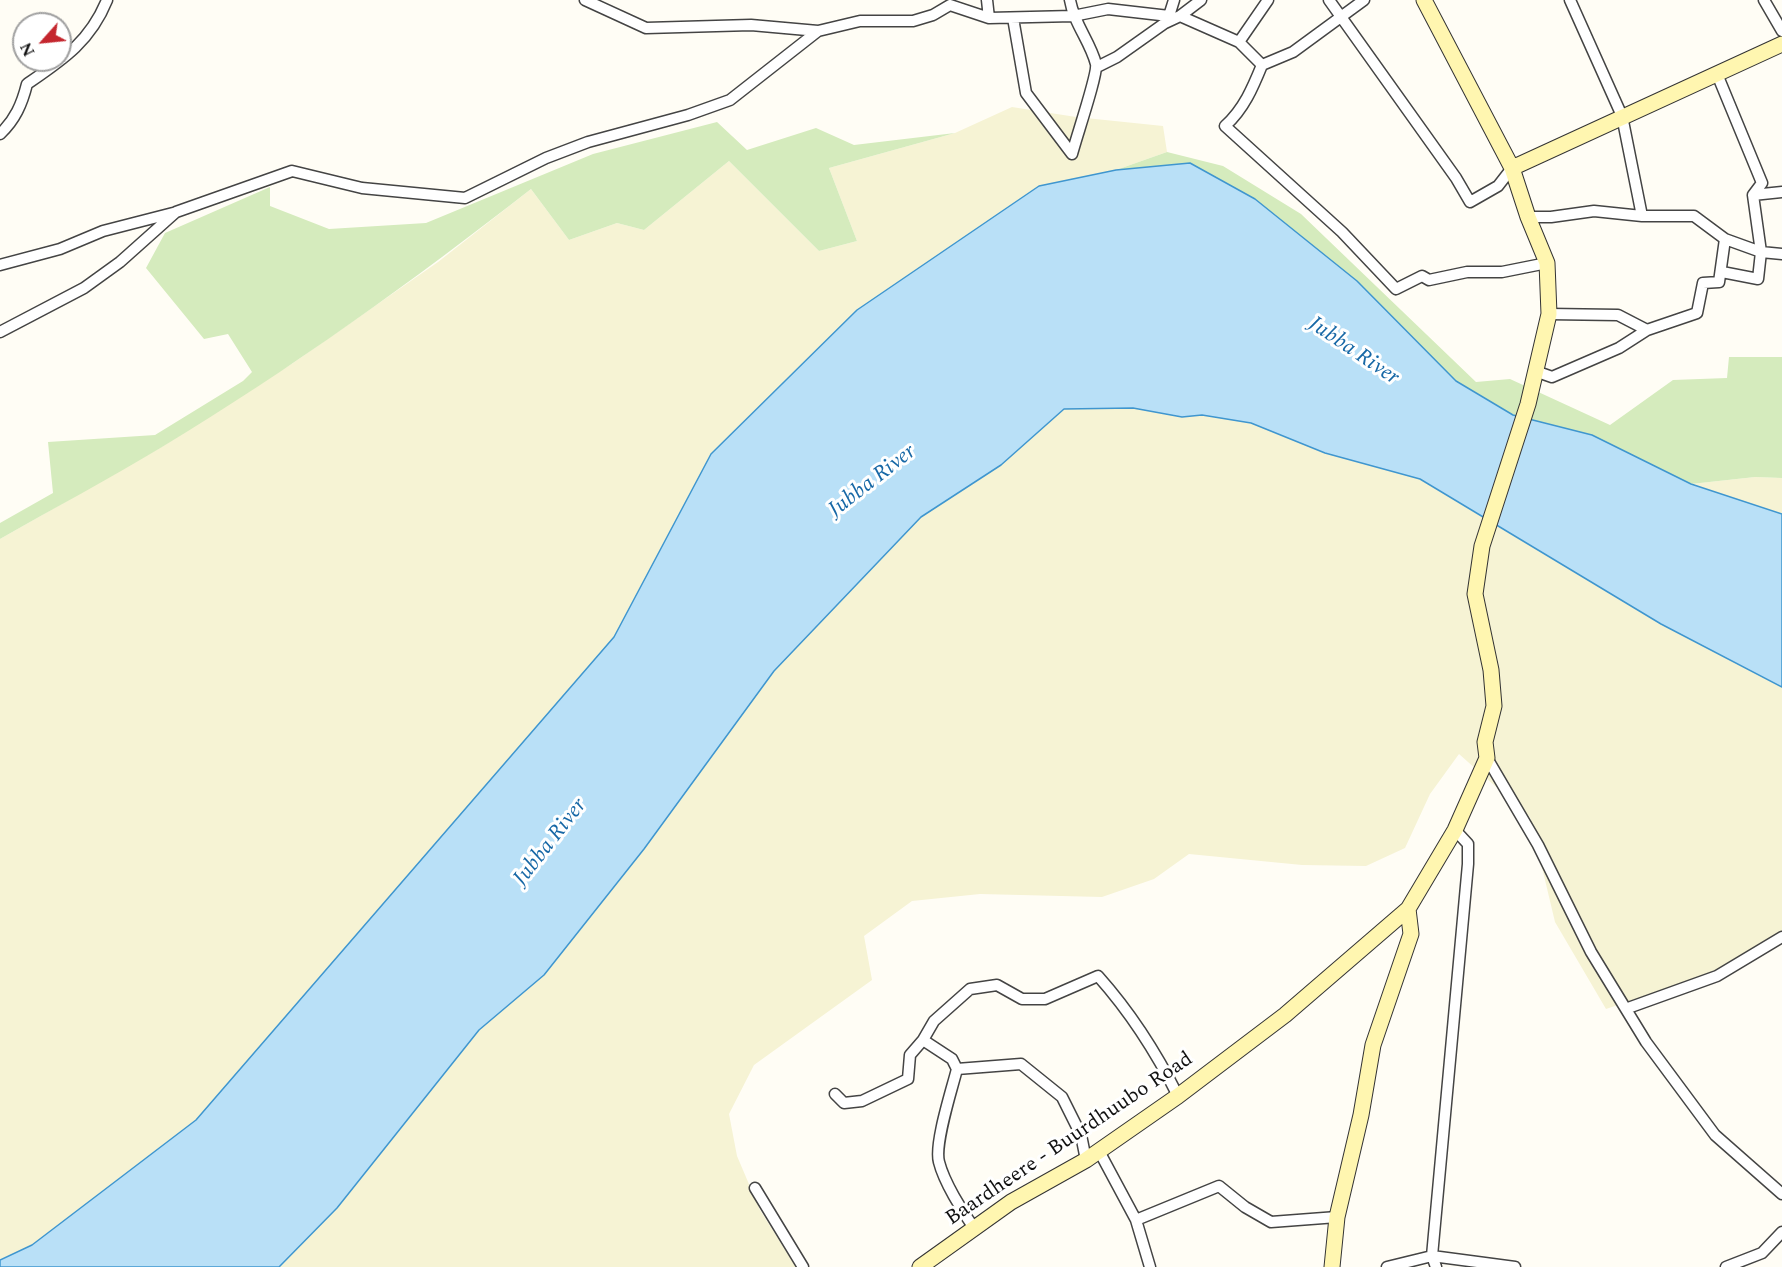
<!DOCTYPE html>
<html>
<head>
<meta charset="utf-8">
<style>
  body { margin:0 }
  #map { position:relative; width:1782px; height:1267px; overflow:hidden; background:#fffdf5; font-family:Spectral,serif }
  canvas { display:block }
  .north { position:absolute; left:12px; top:12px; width:60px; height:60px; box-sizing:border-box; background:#fff; border:2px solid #a0a0a0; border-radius:50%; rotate:243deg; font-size:16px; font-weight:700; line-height:24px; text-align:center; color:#111 }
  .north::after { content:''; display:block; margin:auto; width:21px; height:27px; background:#c4262e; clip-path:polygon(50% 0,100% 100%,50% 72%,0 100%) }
</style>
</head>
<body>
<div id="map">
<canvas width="1782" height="1267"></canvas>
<div class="north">N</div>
</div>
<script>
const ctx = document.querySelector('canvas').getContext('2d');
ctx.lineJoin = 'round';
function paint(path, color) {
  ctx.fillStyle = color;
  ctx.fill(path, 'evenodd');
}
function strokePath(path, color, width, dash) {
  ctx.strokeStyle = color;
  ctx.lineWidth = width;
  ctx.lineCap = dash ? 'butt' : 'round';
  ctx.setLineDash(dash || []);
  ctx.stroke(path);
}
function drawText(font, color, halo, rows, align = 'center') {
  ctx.font = font + ' Spectral,serif';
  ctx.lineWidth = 6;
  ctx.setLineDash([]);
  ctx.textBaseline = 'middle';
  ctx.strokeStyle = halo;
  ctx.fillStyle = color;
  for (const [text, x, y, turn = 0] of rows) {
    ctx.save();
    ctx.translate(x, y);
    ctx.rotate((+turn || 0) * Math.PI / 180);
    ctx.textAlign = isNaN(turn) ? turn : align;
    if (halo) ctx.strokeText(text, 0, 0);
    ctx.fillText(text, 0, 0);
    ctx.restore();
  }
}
paint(new Path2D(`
  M 1012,107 L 1076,117 L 1163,126 L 1167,152 L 1116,170 L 1039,186 L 857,310 L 711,454 L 614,637 L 196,1120 L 32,1245 L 0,1260 L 0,539 L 163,446 L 293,363 L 438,262 L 531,189 L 569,240 L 617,223 L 644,230 L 729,161 L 819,251 L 857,241 L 829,168 L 955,133 Z
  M 1133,408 L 1182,417 L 1202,415 L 1251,423 L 1325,453 L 1420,479 L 1661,624 L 1782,687 L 1782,935 L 1770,938 L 1710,974 L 1606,1009 L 1555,922 L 1530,817 L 1459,754 L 1430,794 L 1405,848 L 1366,866 L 1302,865 L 1189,854 L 1154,879 L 1102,897 L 980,894 L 912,901 L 864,936 L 872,980 L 754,1065 L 729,1114 L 737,1156 L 760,1210 L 796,1267 L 279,1267 L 337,1208 L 479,1030 L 544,975 L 644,849 L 774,671 L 921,517 L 1001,465 L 1064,409 Z
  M 1755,477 L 1782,478 L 1782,514 L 1691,484 Z`), '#f6f3d4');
paint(new Path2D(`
  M 717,122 L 747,150 L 816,128 L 854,145 L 955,133 L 829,168 L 857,241 L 819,251 L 729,161 L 644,230 L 617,223 L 569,240 L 531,189 C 413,281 291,369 162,447 C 109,479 54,508 0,539 L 0,523 L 53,493 L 48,442 L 155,435 L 243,381 L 252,372 L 228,334 L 204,339 L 146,268 L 165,233 L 270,187 L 270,206 L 329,229 L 426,223 L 593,154 Z
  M 1167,152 L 1223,166 L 1301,214 L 1476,382 L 1510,379 L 1610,425 L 1673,380 L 1727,378 L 1729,357 L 1782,357 L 1782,478 L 1755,477 L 1691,484 L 1592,435 L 1513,415 L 1456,381 L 1357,281 L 1255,199 L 1190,163 L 1116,170 Z`), '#d5ebbd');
const water = new Path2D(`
  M 1190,163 L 1255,199 L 1357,281 L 1456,381 L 1513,415 L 1592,435 L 1691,484 L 1782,514 L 1782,687 L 1661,624 L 1420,479 L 1325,453 L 1251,423 L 1202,415 L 1182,417 L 1133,408 L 1064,409 L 1001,465 L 921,517 L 774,671 L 644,849 L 544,975 L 479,1030 L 337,1208 L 279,1267 L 0,1267 L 0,1260 L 32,1245 L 196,1120 L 614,637 L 711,454 L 857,310 L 1039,186 L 1116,170 Z`);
paint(water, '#b9e0f7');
strokePath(water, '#3f96cf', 1.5);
const minor = new Path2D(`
  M 585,0 L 646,28 L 751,25 L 818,31
  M 987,0 L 989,18
  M 1070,0 C 1074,24 1090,41 1096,64 C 1098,74 1076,138 1072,154
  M 1329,0 L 1456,178 L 1470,202 L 1498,186 L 1512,168
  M 1364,0 L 1293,52 L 1262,65 C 1253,87 1244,109 1225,126 L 1342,232 L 1396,289 L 1422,276 L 1429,280 L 1467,272 L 1502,272 L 1547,263
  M 1570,0 L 1622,116 L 1642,216
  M 1764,0 L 1782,31
  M 1169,16 L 1174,0
  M 1180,16 L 1239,42 L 1268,0
  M 1013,18 L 1026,93 L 1072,154
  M 1239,42 L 1262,65
  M 1097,67 L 1117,57 L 1165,23
  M 1717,74 L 1762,183 L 1753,195 L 1761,252 L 1758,279 L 1722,272
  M 0,134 C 15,120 22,104 27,84 C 62,60 90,42 107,0
  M 1753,195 L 1782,192
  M 1528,217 L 1551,217 L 1594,211 L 1642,216 L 1694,216 L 1725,239 L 1761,252 L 1782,254
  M 0,265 L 60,249 L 103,231 L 173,213
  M 1549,314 L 1618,315 L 1647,330
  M 0,332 L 84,288 L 120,262 L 176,212 L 292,171 L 362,188 L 465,198 L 546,158 L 588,142 L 688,115 L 730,100 L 818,31 L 860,21 L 913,21 L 933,15 L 950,5 L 989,18 L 1073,16 L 1108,9 L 1169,16 L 1165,23 L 1180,16 L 1201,0
  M 1535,371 L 1552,377 L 1619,348 L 1647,330 L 1697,313 L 1703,283 L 1719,282 L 1725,239
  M 1487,758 L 1538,845 L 1591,952 L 1646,1042 L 1715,1135 L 1782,1194
  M 1628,1008 L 1717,976 L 1782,937
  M 923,1040 L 952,1059 L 957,1069
  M 835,1094 L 844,1103 L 862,1101 L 908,1079 L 910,1055 L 923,1040 L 934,1021 L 970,989 L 997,985 L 1022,999 L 1045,999 L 1098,976 C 1131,1013 1156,1052 1178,1096
  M 1099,1151 L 1136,1220 L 1150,1267
  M 755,1188 L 803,1267
  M 1136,1220 L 1219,1186 L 1245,1207 L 1271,1222 L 1337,1217
  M 974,1228 C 962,1211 944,1182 939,1162 C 934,1144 952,1089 957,1069 L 1021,1064 L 1062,1097 L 1081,1135 L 1086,1160
  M 1387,1267 L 1432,1256 L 1515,1267
  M 1436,1267 L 1432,1256 L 1468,864 L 1468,844 L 1455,830
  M 1726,1267 L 1762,1253 L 1782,1232`);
const secondary = new Path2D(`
  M 1512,168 L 1782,44
  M 920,1267 L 1011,1202 L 1086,1160 L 1178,1096 L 1285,1015 L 1408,909
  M 1332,1267 L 1337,1217 L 1361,1115 L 1373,1045 L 1411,934 L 1408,909 L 1455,830 L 1487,758 L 1485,742 L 1494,706 L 1491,670 L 1475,594 L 1482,546 L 1528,404 L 1549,314 L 1547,263 L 1528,217 L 1512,168 L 1424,0`);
strokePath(minor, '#444', 13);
strokePath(secondary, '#333', 17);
strokePath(minor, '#fff', 10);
strokePath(secondary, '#fff6b0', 15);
drawText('21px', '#111', '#fff', [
  ["Baardheere - Buurdhuubo Road",1070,1140,-34]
]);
drawText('italic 22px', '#1768a6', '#fff', [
  ["Jubba River",1353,352,34],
  ["Jubba River",873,482,-38],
  ["Jubba River",551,843,-52]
]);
</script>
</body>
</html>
